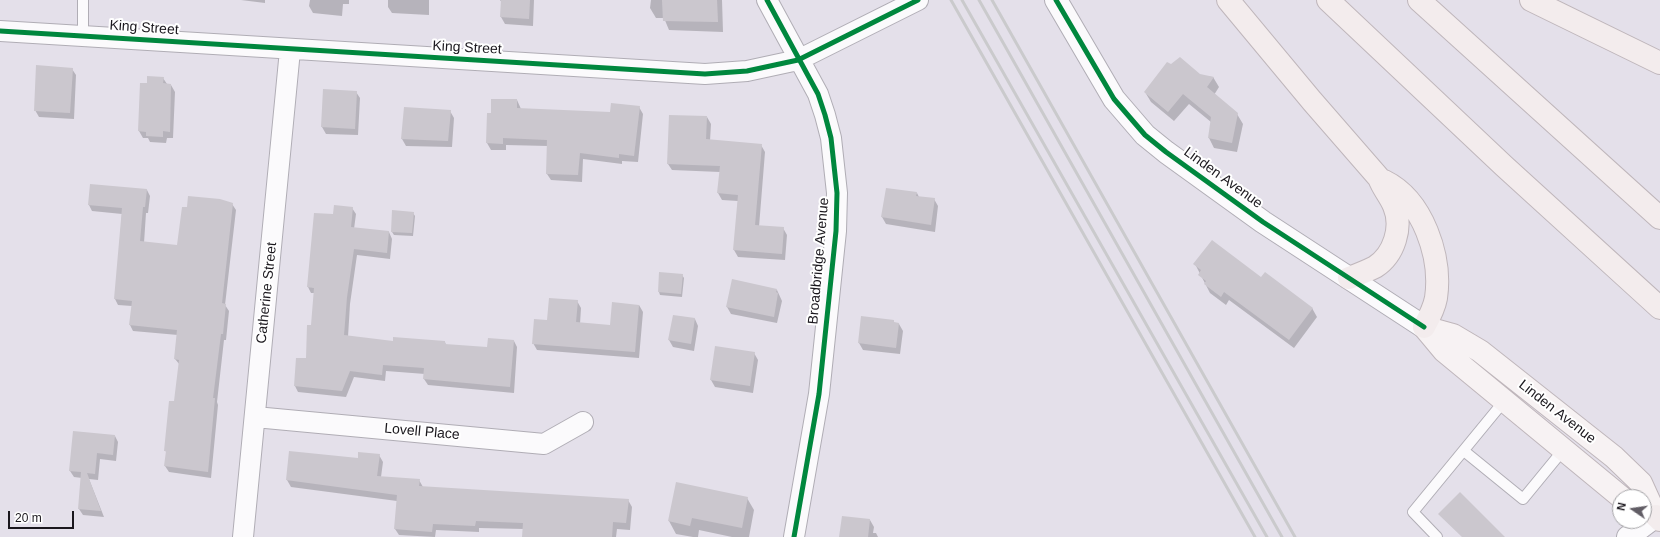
<!DOCTYPE html>
<html>
<head>
<meta charset="utf-8">
<style>
  body { margin:0 }
  #map { position:relative; width:1660px; height:537px; overflow:hidden; background:#e4e0ea; font-family:Arial,sans-serif }
  canvas { display:block }
  .north { position:absolute; left:1612px; top:489px; width:40px; height:40px; box-sizing:border-box; background:#fff; border:1px solid #a3a2a5; border-radius:50%; rotate:283deg; font-size:11px; font-weight:700; line-height:16px; text-align:center; color:#1a171d }
  .north::after { content:''; display:block; margin:auto; width:14px; height:18px; background:#615d65; clip-path:polygon(50% 0,100% 100%,50% 72%,0 100%) }
  .scale { position:absolute; left:8px; top:511px; width:66px; height:18px; box-sizing:border-box; border:2px solid #1a171d; border-top:0; padding-left:5px; font-size:12px; line-height:14px; white-space:nowrap; color:#1a171d; -webkit-text-stroke:3px #fff; paint-order:stroke }
</style>
</head>
<body>
<div id="map">
<canvas width="1660" height="537"></canvas>
<div class="north">N</div>
<div class="scale">20 m</div>
</div>
<script>
const ctx = document.querySelector('canvas').getContext('2d');
ctx.lineJoin = 'round';
function paint(path, color) {
  ctx.fillStyle = color;
  ctx.fill(path, 'evenodd');
}
function strokePath(path, color, width, dash) {
  ctx.strokeStyle = color;
  ctx.lineWidth = width;
  ctx.lineCap = dash ? 'butt' : 'round';
  ctx.setLineDash(dash || []);
  ctx.stroke(path);
}
function drawText(font, color, halo, rows, align = 'center') {
  ctx.font = font + ' Arial,sans-serif';
  ctx.lineWidth = 4;
  ctx.setLineDash([]);
  ctx.textBaseline = 'middle';
  ctx.strokeStyle = halo;
  ctx.fillStyle = color;
  for (const [text, x, y, turn = 0] of rows) {
    ctx.save();
    ctx.translate(x, y);
    ctx.rotate((+turn || 0) * Math.PI / 180);
    ctx.textAlign = isNaN(turn) ? turn : align;
    if (halo) ctx.strokeText(text, 0, 0);
    ctx.fillText(text, 0, 0);
    ctx.restore();
  }
}
paint(new Path2D(`
  M 241,0 L 265,0 L 265,3 Z
  M 310,0 L 349,0 L 349,4 L 343,4 L 342,16 L 313,13 L 309,6 Z
  M 388,0 L 429,0 L 429,15 L 392,13 L 388,7 Z
  M 500,0 L 534,0 L 533,26 L 505,24 L 501,17 L 502,3 Z
  M 651,0 L 722,0 L 723,32 L 669,30 L 664,18 L 656,18 L 650,8 Z
  M 72,69 L 76,75 L 74,119 L 39,117 L 35,110 Z
  M 1199,75 L 1213,77 L 1219,87 L 1214,95 L 1237,114 L 1243,124 L 1237,152 L 1214,148 L 1209,138 L 1211,122 L 1189,104 L 1174,121 L 1151,102 L 1145,92 Z
  M 163,78 L 167,84 L 171,85 L 175,92 L 173,138 L 167,138 L 166,143 L 150,142 L 148,138 L 143,138 L 139,131 L 148,85 Z
  M 324,90 L 356,92 L 360,98 L 358,135 L 326,134 L 322,127 Z
  M 517,100 L 521,109 L 611,113 L 639,107 L 643,114 L 638,162 L 622,161 L 622,164 L 583,159 L 582,182 L 551,180 L 547,174 L 548,146 L 506,145 L 506,150 L 491,150 L 487,143 L 488,114 L 491,114 Z
  M 450,111 L 454,118 L 452,147 L 406,146 L 402,139 Z
  M 707,117 L 711,124 L 710,141 L 761,145 L 765,152 L 759,227 L 783,228 L 787,235 L 785,260 L 738,257 L 734,250 L 738,201 L 722,200 L 718,193 L 720,172 L 672,170 L 668,164 Z
  M 91,185 L 147,190 L 150,196 L 148,213 L 146,213 L 144,243 L 178,246 L 232,204 L 236,210 L 225,305 L 229,311 L 226,340 L 224,340 L 217,402 L 218,405 L 211,478 L 169,472 L 165,466 L 167,454 L 165,450 L 175,402 L 180,365 L 175,359 L 178,335 L 133,331 L 130,325 L 132,306 L 118,305 L 115,299 L 122,214 L 92,211 L 89,205 Z
  M 917,193 L 919,197 L 934,199 L 938,206 L 935,232 L 886,224 L 882,217 Z
  M 352,208 L 356,214 L 354,229 L 389,232 L 392,239 L 390,259 L 357,255 L 350,304 L 348,337 L 394,342 L 445,342 L 446,345 L 488,348 L 514,341 L 517,347 L 514,393 L 428,385 L 424,379 L 425,374 L 386,371 L 385,381 L 354,377 L 346,397 L 298,392 L 295,386 L 297,359 L 307,359 L 312,326 L 315,293 L 311,293 L 308,287 L 334,216 Z
  M 413,213 L 415,216 L 413,236 L 394,235 L 392,232 Z
  M 1195,264 L 1312,308 L 1317,317 L 1294,348 L 1229,300 L 1226,305 L 1210,293 Z
  M 682,275 L 684,278 L 682,297 L 660,295 L 659,292 Z
  M 777,290 L 782,301 L 777,323 L 731,314 L 727,307 Z
  M 577,301 L 581,308 L 580,324 L 611,326 L 639,305 L 643,312 L 639,358 L 537,350 L 533,343 L 548,321 Z
  M 674,316 L 695,319 L 698,326 L 694,351 L 673,347 L 669,340 Z
  M 894,323 L 899,324 L 903,331 L 900,354 L 863,350 L 859,343 Z
  M 716,347 L 754,353 L 758,360 L 753,393 L 715,387 L 711,380 Z
  M 115,436 L 118,442 L 116,461 L 100,459 L 98,480 L 89,479 L 104,517 L 83,515 L 79,509 L 82,478 L 74,477 L 70,471 Z
  M 379,455 L 383,462 L 381,477 L 419,480 L 423,487 L 628,500 L 632,507 L 630,530 L 617,529 L 616,537 L 523,537 L 524,529 L 479,528 L 479,532 L 436,530 L 435,537 L 399,535 L 395,529 L 397,501 L 291,487 L 287,480 L 358,459 Z
  M 747,498 L 754,510 L 749,537 L 732,537 L 699,530 L 698,537 L 693,537 L 676,534 L 669,521 Z
  M 870,520 L 874,527 L 873,533 L 876,533 L 878,537 L 841,537 Z`), '#0003');
paint(new Path2D(`
  M 501,0 L 530,0 L 529,19 L 500,17 Z
  M 662,0 L 717,0 L 718,22 L 663,21 Z
  M 1180,57 L 1200,74 L 1214,77 L 1207,87 L 1238,113 L 1232,143 L 1208,138 L 1211,117 L 1183,94 L 1168,112 L 1144,92 L 1167,62 L 1171,64 Z
  M 36,65 L 73,68 L 70,113 L 34,111 Z
  M 147,76 L 164,77 L 163,83 L 171,84 L 170,132 L 163,131 L 163,137 L 146,136 L 146,132 L 138,131 L 140,83 L 147,83 Z
  M 323,89 L 357,91 L 355,129 L 321,127 Z
  M 491,99 L 517,99 L 517,108 L 610,112 L 611,103 L 640,106 L 634,156 L 619,154 L 619,158 L 580,153 L 578,175 L 546,174 L 547,140 L 503,138 L 503,144 L 486,143 L 487,113 L 491,113 Z
  M 404,107 L 451,110 L 448,141 L 401,139 Z
  M 669,115 L 707,116 L 706,139 L 762,144 L 755,225 L 784,227 L 782,254 L 733,250 L 738,195 L 717,193 L 720,166 L 667,164 Z
  M 90,184 L 147,189 L 145,207 L 143,207 L 140,241 L 177,245 L 182,207 L 187,207 L 188,196 L 220,199 L 233,203 L 222,303 L 226,304 L 223,334 L 221,334 L 213,398 L 215,398 L 208,472 L 164,466 L 166,451 L 164,451 L 169,401 L 174,401 L 179,360 L 174,359 L 177,330 L 129,325 L 132,301 L 114,299 L 122,208 L 88,205 Z
  M 886,188 L 917,192 L 916,196 L 935,198 L 931,225 L 881,217 Z
  M 334,205 L 353,207 L 351,227 L 389,231 L 387,253 L 354,249 L 347,297 L 344,335 L 393,341 L 393,337 L 445,341 L 445,344 L 487,347 L 488,338 L 514,340 L 510,387 L 423,379 L 424,368 L 383,365 L 382,375 L 350,371 L 342,391 L 294,386 L 296,358 L 306,358 L 307,325 L 311,325 L 314,288 L 307,287 L 314,213 L 333,214 Z
  M 392,210 L 414,212 L 412,233 L 391,232 Z
  M 1212,240 L 1261,277 L 1265,272 L 1313,308 L 1289,340 L 1224,292 L 1221,297 L 1204,284 L 1206,281 L 1198,275 L 1201,270 L 1193,264 Z
  M 659,272 L 683,274 L 681,294 L 658,292 Z
  M 732,279 L 777,289 L 776,292 L 778,293 L 774,317 L 726,307 Z
  M 549,298 L 578,300 L 576,322 L 610,325 L 612,302 L 639,305 L 635,352 L 532,344 L 534,319 L 547,320 Z
  M 673,315 L 695,318 L 691,344 L 668,340 Z
  M 861,316 L 894,320 L 894,322 L 899,323 L 896,348 L 858,343 Z
  M 715,346 L 755,352 L 750,386 L 710,380 Z
  M 73,431 L 115,435 L 113,455 L 97,453 L 95,474 L 87,473 L 101,511 L 78,509 L 81,472 L 69,471 Z
  M 289,451 L 358,458 L 358,452 L 380,454 L 377,476 L 420,479 L 419,486 L 629,499 L 626,523 L 613,522 L 612,537 L 522,537 L 523,523 L 476,521 L 475,526 L 433,524 L 432,532 L 394,529 L 397,495 L 286,480 Z
  M 676,482 L 748,497 L 742,528 L 692,518 L 690,526 L 668,521 Z
  M 1460,492 L 1505,537 L 1462,537 L 1438,514 Z
  M 842,516 L 870,519 L 868,537 L 839,537 Z`), '#cbc7ce');
const service = new Path2D(`
  M 83,0 L 83,36
  M 1464,451 L 1523,499 L 1564,449
  M 1437,537 L 1413,512 L 1505,400`);
const minor = new Path2D(`
  M 767,0 L 818,94 L 825,115 L 831,138 L 837,193 L 836,231 L 819,394 L 794,537
  M 0,31 L 705,74 L 747,71 L 798,60 L 918,0
  M 255,417 L 544,444 L 583,422
  M 243,537 L 290,50`);
const tertiary = new Path2D(`
  M 1056,0 L 1114,99 L 1145,135 L 1166,152 L 1263,222 L 1424,327`);
const secondary = new Path2D(`
  M 1628,537 L 1656,516`);
const primary = new Path2D(`
  M 1424,327 L 1453,335 L 1480,351 L 1614,457 L 1641,483 L 1656,516
  M 1424,327 L 1444,351 L 1621,497`);
const motorway = new Path2D(`
  M 1228,0 L 1312,101 L 1379,178 C 1383,189 1390,196 1394,206 C 1403,227 1394,255 1375,267 C 1367,271 1357,275 1349,278
  M 1328,0 L 1504,166 L 1660,308
  M 1419,0 L 1660,218
  M 1531,0 L 1660,63
  M 1384,181 C 1423,200 1442,257 1436,298 C 1434,309 1429,318 1424,327
  M 1656,516 L 1660,520`);
strokePath(service, '#b0adb5', 12);
strokePath(minor, '#b0adb5', 22);
strokePath(tertiary, '#b0adb5', 24);
strokePath(secondary, '#b0adb5', 24);
strokePath(primary, '#bfb6bb', 24);
strokePath(motorway, '#bfb6bb', 24);
strokePath(service, '#fbfafc', 10);
strokePath(minor, '#fbfafc', 20);
strokePath(tertiary, '#fbfafc', 22);
strokePath(secondary, '#fbfafc', 22);
strokePath(primary, '#f7f2f3', 22);
strokePath(motorway, '#f3eced', 22);
strokePath(new Path2D(`
  M 951,0 L 1255,537
  M 962,0 L 1267,537
  M 979,0 L 1282,537
  M 992,0 L 1295,537`), '#cacacc', 3);
strokePath(new Path2D(`
  M 767,0 L 818,94 L 825,115 L 831,138 L 837,193 L 836,231 L 819,394 L 794,537
  M 1056,0 L 1114,99 L 1145,135 L 1166,152 L 1263,222 L 1424,327
  M 0,31 L 705,74 L 747,71 L 798,60 L 918,0`), '#00873e', 5);
drawText('14px', '#1a171d', '#fff', [
  ["King Street",144,28,4],
  ["King Street",467,48,3],
  ["Linden Avenue",1223,178,36],
  ["Broadbridge Avenue",819,261,-85],
  ["Catherine Street",267,293,-84],
  ["Linden Avenue",1557,412,38],
  ["Lovell Place",422,432,5]
]);
</script>
</body>
</html>
